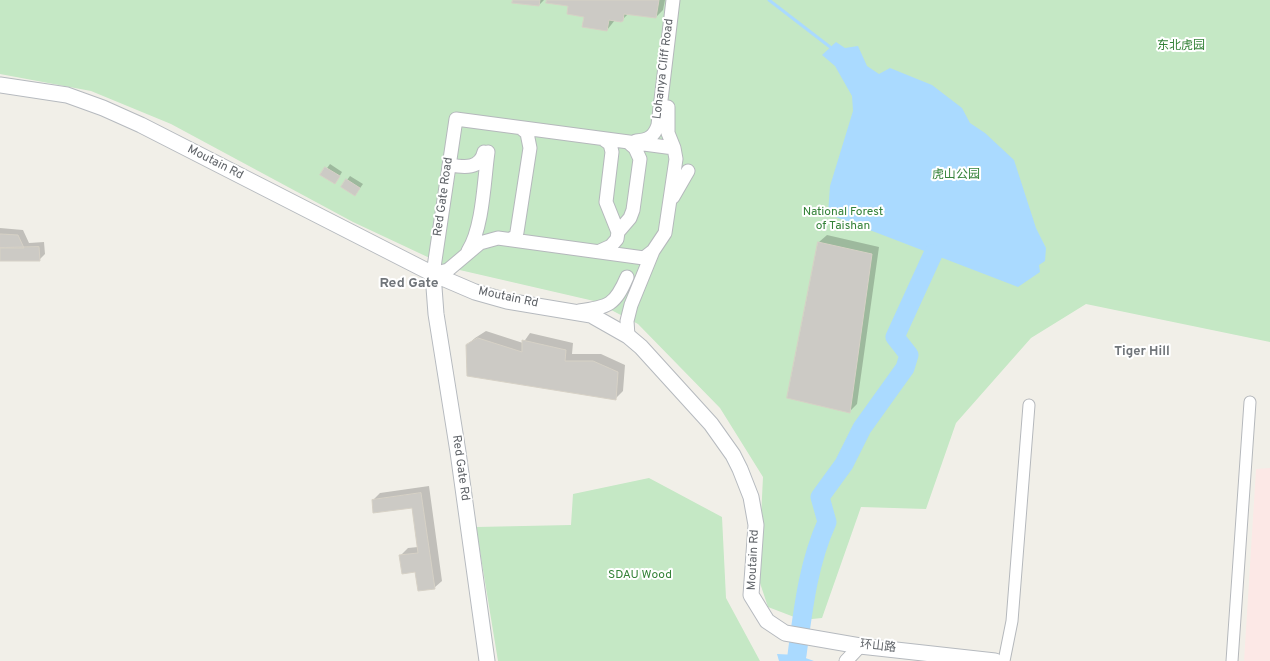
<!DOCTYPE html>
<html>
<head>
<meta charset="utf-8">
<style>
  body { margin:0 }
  canvas { display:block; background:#f1efe8 }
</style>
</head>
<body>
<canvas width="1270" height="661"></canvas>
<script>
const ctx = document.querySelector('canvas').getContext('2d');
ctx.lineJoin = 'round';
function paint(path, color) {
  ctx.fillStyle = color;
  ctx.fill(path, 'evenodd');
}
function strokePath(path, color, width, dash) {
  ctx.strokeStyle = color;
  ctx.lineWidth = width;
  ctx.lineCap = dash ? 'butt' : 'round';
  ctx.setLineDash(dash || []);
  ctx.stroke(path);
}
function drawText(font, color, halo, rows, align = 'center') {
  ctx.font = font + ' Overpass,"Noto Sans SC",sans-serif';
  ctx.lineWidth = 4;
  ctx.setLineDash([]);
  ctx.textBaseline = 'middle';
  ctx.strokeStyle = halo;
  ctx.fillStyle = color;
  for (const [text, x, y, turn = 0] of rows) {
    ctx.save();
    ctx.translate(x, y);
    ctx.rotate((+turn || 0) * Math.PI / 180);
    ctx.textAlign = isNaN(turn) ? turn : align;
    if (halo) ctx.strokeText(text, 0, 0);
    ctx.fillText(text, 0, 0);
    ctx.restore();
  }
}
paint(new Path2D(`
  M 1270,468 L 1270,661 L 1244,661 L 1256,469 Z`), '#fce8e6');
paint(new Path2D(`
  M 0,0 L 1270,0 L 1270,342 L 1086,304 L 1031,338 L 956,423 L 926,509 L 861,507 L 822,618 L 802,620 L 768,607 L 758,577 L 763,477 L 720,408 L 638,324 L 594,301 L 451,268 L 353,222 L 171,124 L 91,91 L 0,74 Z
  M 649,478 L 722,517 L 726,598 L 760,661 L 498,661 L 476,527 L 571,525 L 573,494 Z`), '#c5e8c5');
paint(new Path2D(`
  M 836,42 L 845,48 L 858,46 L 867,66 L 879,74 L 890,68 L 932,85 L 962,108 L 970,123 L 985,133 L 1014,160 L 1036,228 L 1046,248 L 1045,261 L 1039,265 L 1040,272 L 1018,287 L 828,214 L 830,186 L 853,111 L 852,96 L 835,66 L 822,55 Z
  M 777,654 L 797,655 L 814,661 L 779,661 Z`), '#aadaff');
paint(new Path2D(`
  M 513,0 L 544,0 L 539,5 Z
  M 548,0 L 665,0 L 663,10 L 656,17 L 629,13 L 622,20 L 615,20 L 607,30 L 569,6 Z
  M 330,164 L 342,172 L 338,179 L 322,175 Z
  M 350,176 L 363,184 L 355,195 L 347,180 Z
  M 0,228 L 23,230 L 29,243 L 44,242 L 45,254 L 39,260 L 0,260 Z
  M 827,235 L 879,247 L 857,404 L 850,411 L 819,242 Z
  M 486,331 L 523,343 L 530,333 L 573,343 L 572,354 L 601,354 L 625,365 L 623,391 L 616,398 L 467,345 L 475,338 Z
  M 429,486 L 442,581 L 434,588 L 400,556 L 408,548 L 418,547 L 412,507 L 373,500 L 380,493 Z`), '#0003');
strokePath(new Path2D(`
  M 769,0 L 830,47`), '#aadaff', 3);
strokePath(new Path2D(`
  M 797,655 C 803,610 808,564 827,522 L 820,497 L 844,464 L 862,428 L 905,368 L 909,355 L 895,337 L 933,254`), '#aadaff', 19);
const building = new Path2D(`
  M 513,0 L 540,0 L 539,6 L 512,3 Z
  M 547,0 L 659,0 L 656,18 L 624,14 L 623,21 L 621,22 L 609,20 L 607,31 L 582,27 L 584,17 L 567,14 L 568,6 L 546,3 Z
  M 325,167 L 340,176 L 335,184 L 320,175 Z
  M 346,179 L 360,188 L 355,196 L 341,187 Z
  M 0,234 L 18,235 L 24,248 L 0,248 Z
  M 818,242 L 872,254 L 850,413 L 787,398 Z
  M 39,247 L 40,261 L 0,261 L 0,248 Z
  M 478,338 L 522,352 L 522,340 L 566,350 L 565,361 L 593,361 L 618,372 L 616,400 L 467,376 L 466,345 Z
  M 421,493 L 435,589 L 418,591 L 415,572 L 402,574 L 399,555 L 418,553 L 412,508 L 373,513 L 372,500 Z`);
paint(building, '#cccac5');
strokePath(building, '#d6d1c6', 1);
const minor = new Path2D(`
  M 1004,661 L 1012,621 L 1029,405
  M 1232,661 L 1250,402`);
const tertiary = new Path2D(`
  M 668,107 L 668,133 L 674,148
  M 636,141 C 648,140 654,137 658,125 L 673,0
  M 449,165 C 463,167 480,170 484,152
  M 673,197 L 688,171
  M 618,232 L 630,218 L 633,210 L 640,159 L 635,148 L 628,142
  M 511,239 L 516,236 L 517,232 L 530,148 L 527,133 L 521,128
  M 468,251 C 483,228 484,180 488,152
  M 600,251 L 611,246 L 617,239 L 618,232 L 606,202 L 612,152 L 610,144 L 603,139
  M 579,311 C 609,307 615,305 627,277
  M 628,336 L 627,321 L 631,305 L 653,251 L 665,233 L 676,159 L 674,148 L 456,119 L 433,274 L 448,270 L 480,243 L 498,238 L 644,258 L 653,251
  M 846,661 L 860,646`);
const secondary = new Path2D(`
  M 0,85 L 67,95 L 103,108 L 141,125 L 433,274 L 475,292 L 507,301 L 591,315 L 628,336 L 641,347 L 711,424 L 733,455 L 740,469 L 751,497 L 756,525 L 751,595 L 767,621 L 785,633 L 860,646 L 995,661
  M 433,274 L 436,314 L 458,452 L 487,661`);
strokePath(minor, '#b5b8bc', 13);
strokePath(tertiary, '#b5b8bc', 15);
strokePath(secondary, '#b6babf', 17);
strokePath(minor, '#fff', 11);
strokePath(tertiary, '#fff', 13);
strokePath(secondary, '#fff', 15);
drawText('12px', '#348238', '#fff', [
  ["东北虎园",1181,47],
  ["虎山公园",956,176],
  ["National Forest",843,213],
  ["of Taishan",843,227],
  ["SDAU Wood",640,576]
]);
drawText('12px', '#5f6368', '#fff', [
  ["Lohanya Cliff Road",664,69,-83],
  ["Moutain Rd",215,163,27],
  ["Red Gate Road",444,197,-82],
  ["Moutain Rd",508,298,12],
  ["Red Gate Rd",460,468,82],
  ["Moutain Rd",754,560,-87],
  ["环山路",878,647,6]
]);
drawText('bold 13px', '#70757a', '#fff', [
  ["Tiger Hill",1142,352]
]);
drawText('bold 14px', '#70757a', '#fff', [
  ["Red Gate",409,284]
]);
</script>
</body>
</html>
